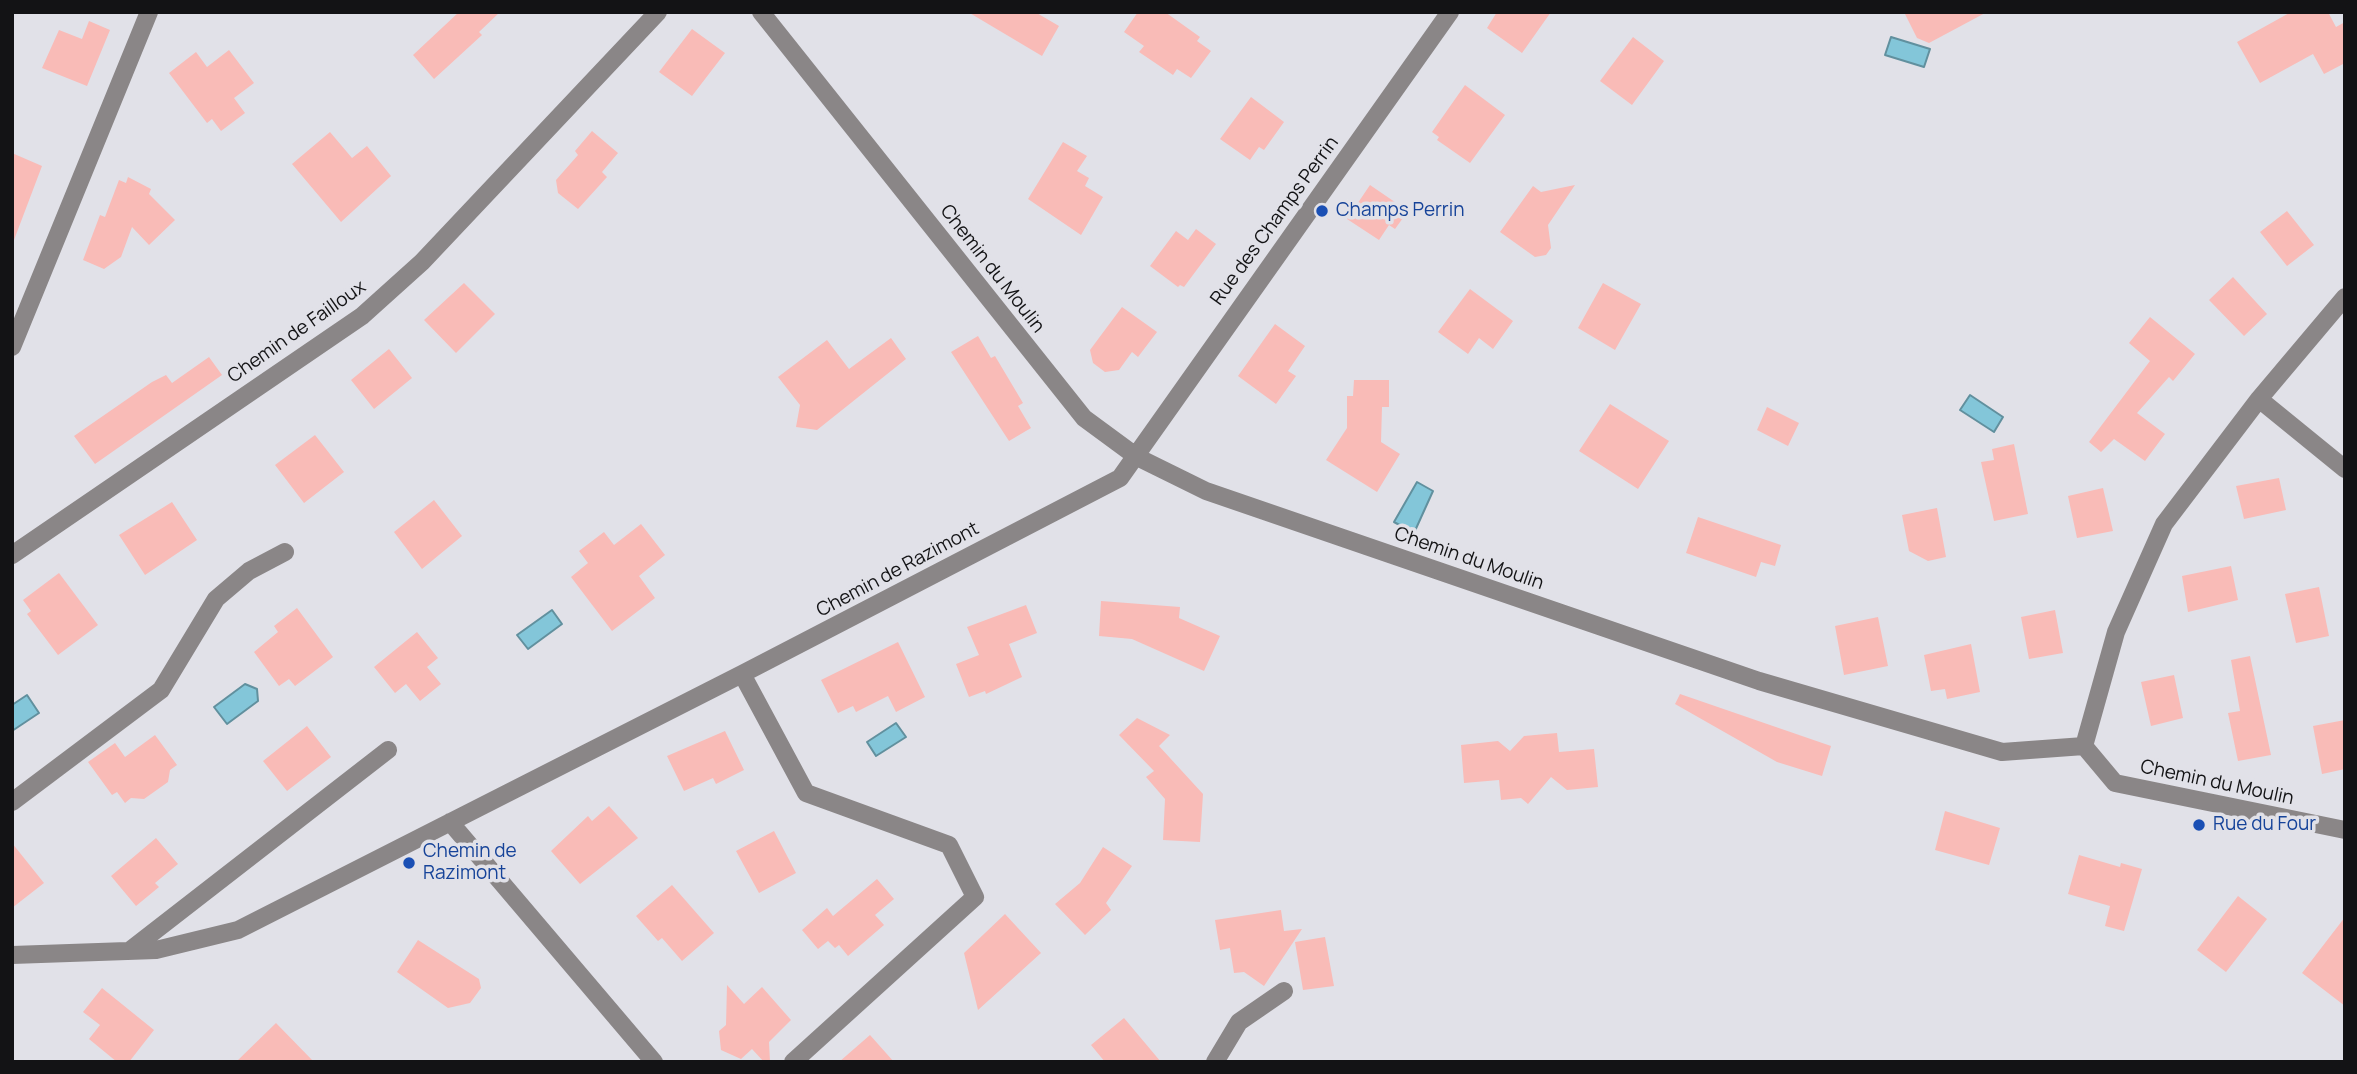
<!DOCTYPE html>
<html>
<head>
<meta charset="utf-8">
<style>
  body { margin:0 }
  #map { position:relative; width:2357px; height:1074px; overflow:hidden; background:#e1e1e8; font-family:Manrope,sans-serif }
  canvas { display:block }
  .frame { position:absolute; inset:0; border:14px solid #131315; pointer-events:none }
</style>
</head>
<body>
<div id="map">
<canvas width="2357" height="1074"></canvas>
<div class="frame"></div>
</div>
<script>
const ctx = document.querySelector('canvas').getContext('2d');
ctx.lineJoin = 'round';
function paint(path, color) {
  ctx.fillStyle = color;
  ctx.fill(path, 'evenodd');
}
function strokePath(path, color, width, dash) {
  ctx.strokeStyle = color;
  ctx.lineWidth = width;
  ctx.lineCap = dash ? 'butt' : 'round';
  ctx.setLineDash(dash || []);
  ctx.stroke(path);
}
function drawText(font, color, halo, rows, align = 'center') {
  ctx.font = font + ' Manrope,sans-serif';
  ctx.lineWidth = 7;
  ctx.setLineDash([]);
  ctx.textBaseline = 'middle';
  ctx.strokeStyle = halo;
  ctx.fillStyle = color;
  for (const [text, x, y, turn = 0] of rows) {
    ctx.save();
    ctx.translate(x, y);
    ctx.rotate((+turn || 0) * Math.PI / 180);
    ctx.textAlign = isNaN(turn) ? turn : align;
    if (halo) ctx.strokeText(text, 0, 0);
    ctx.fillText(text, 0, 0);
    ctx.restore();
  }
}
const water = new Path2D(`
  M 1891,37 L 1930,49 L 1924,67 L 1885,55 Z
  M 1970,395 L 2003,417 L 1994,432 L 1960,410 Z
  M 1417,482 L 1433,491 L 1414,533 L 1394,522 Z
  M 552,610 L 562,624 L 528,649 L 517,635 Z
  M 245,684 L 257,689 L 258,701 L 227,724 L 214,707 Z
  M 27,695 L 39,713 L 12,731 L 12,705 Z
  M 896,723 L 906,737 L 876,756 L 867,742 Z`);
paint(water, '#83c6d9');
strokePath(water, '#61909e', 2);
paint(new Path2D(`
  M 459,12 L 500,12 L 479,32 L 482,35 L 434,79 L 413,55 Z
  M 968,12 L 1035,12 L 1059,26 L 1042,56 Z
  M 1138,12 L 1165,12 L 1200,37 L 1197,41 L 1211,51 L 1191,78 L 1177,69 L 1173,75 L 1139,52 L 1144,46 L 1124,32 Z
  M 1497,12 L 1551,12 L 1522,53 L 1487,28 Z
  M 1904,12 L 1987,12 L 1929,43 L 1917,38 Z
  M 2291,12 L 2328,12 L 2336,27 L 2345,22 L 2345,63 L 2324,74 L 2313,54 L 2260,83 L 2237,42 Z
  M 89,21 L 110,30 L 87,86 L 42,68 L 59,30 L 82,39 Z
  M 692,29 L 725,53 L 692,96 L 659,72 Z
  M 1633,37 L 1664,61 L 1632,105 L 1600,81 Z
  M 229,50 L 254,83 L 234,98 L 245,113 L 221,131 L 212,119 L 207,123 L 169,73 L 196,52 L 207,67 Z
  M 1465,85 L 1505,115 L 1470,163 L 1437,140 L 1439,137 L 1432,132 Z
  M 1251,97 L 1284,122 L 1264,150 L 1259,147 L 1250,160 L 1220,139 Z
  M 592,131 L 618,153 L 602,172 L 607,177 L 578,209 L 558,193 L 556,180 L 578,155 L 575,151 Z
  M 330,132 L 352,158 L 367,146 L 391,176 L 341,222 L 292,164 Z
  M 1063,142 L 1087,156 L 1077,171 L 1089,178 L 1085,186 L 1103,197 L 1081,235 L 1028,199 Z
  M 12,153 L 42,166 L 14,240 L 12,239 Z
  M 128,177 L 151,189 L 149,194 L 175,220 L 149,245 L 132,227 L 121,257 L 104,269 L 83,260 L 100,215 L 105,217 L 119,180 L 126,183 Z
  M 1370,185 L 1408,211 L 1395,229 L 1389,225 L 1379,240 L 1347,219 Z
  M 1575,185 L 1548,225 L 1551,248 L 1546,255 L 1535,257 L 1500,232 L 1533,186 L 1541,192 Z
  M 2287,211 L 2314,245 L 2287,266 L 2260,232 Z
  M 1196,229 L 1216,244 L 1184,287 L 1180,285 L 1178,287 L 1150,266 L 1176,231 L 1188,240 Z
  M 2233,277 L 2267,314 L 2244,336 L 2209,300 Z
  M 464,283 L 495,314 L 456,353 L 424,320 Z
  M 1603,283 L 1641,304 L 1615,350 L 1578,328 Z
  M 1470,289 L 1513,321 L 1493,349 L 1479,338 L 1468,354 L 1438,332 Z
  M 1122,307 L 1157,332 L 1138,357 L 1132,352 L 1119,370 L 1105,372 L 1093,363 L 1090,350 Z
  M 2150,317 L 2195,354 L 2173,381 L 2169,377 L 2137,413 L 2165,434 L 2145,461 L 2114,439 L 2101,452 L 2089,442 L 2150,361 L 2129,343 Z
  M 1275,324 L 1305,346 L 1288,371 L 1296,376 L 1276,404 L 1238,376 Z
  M 978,336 L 991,358 L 995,356 L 1023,403 L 1018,406 L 1031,428 L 1009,441 L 951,352 Z
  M 891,338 L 906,359 L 817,430 L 796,427 L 800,405 L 778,377 L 827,340 L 849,369 Z
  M 389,349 L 412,378 L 374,409 L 351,380 Z
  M 209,357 L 222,375 L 95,464 L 74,436 L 152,382 L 166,375 L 172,383 Z
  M 1354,380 L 1389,380 L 1389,407 L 1382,407 L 1381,442 L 1400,454 L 1377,492 L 1326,460 L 1347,428 L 1347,396 L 1353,396 Z
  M 1610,404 L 1669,441 L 1638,489 L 1579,451 Z
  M 1767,407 L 1799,423 L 1788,446 L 1757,430 Z
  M 315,435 L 344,472 L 304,503 L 275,465 Z
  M 2014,444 L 2028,514 L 1994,521 L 1981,462 L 1994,460 L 1992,449 Z
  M 2279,478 L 2286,510 L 2244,519 L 2236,486 Z
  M 2103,488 L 2113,531 L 2077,538 L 2068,496 Z
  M 434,500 L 462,536 L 422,569 L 394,532 Z
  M 172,502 L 197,540 L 145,575 L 119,535 Z
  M 1937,508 L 1946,557 L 1928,561 L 1909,551 L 1902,515 Z
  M 1698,517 L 1781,545 L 1775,566 L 1761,562 L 1756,577 L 1686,553 Z
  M 641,524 L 665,555 L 639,576 L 655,598 L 612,631 L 571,577 L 588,563 L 579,551 L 604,532 L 614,545 Z
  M 2231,566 L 2238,600 L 2188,612 L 2182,576 Z
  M 59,573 L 98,625 L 58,655 L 27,614 L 31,611 L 23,600 Z
  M 2319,587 L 2329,636 L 2296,643 L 2285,594 Z
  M 1101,601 L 1180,607 L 1179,618 L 1220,636 L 1204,671 L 1132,639 L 1099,636 Z
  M 1026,605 L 1037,633 L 1009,644 L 1022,677 L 986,694 L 985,691 L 969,697 L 956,664 L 979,655 L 967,627 Z
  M 297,608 L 333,657 L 295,686 L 289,679 L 279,686 L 254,652 L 278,632 L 274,626 Z
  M 2055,610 L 2063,653 L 2029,659 L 2021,617 Z
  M 1878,617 L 1888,666 L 1844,675 L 1835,626 Z
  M 417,632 L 438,658 L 427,667 L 441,684 L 420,701 L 406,684 L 395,693 L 374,667 Z
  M 898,642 L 925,697 L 896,712 L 888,696 L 856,712 L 853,706 L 838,713 L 821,680 Z
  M 1971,644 L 1980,692 L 1947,699 L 1945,689 L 1931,691 L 1924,655 Z
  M 2250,656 L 2271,755 L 2238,761 L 2228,713 L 2240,711 L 2231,660 Z
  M 2174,675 L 2183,718 L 2151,726 L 2141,682 Z
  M 1680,694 L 1831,746 L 1822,776 L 1777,762 L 1675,704 Z
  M 1137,718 L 1170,735 L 1159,746 L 1203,794 L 1200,842 L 1163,840 L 1165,799 L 1146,777 L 1154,771 L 1119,735 Z
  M 2345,720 L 2345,769 L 2322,774 L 2313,726 Z
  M 307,726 L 331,757 L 287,791 L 263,761 Z
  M 725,731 L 744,770 L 716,784 L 713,778 L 684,791 L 667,756 Z
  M 1557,733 L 1559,752 L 1594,749 L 1598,787 L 1567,790 L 1551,777 L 1528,804 L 1521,798 L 1501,800 L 1499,780 L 1464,783 L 1461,745 L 1498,741 L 1510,751 L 1524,736 Z
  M 155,735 L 177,765 L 170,770 L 168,782 L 144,799 L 131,798 L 125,803 L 117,792 L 112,795 L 88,762 L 115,743 L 125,757 Z
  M 609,806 L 638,838 L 580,884 L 551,851 L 588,816 L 592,821 Z
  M 1945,811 L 2000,828 L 1989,865 L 1935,850 Z
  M 774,831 L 796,873 L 759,893 L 736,851 Z
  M 156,838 L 178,864 L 155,883 L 159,887 L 136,906 L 111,876 Z
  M 12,843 L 44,883 L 12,908 Z
  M 1103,847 L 1132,866 L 1106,903 L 1111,910 L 1085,935 L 1055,904 L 1080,883 Z
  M 2079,855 L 2120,867 L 2121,863 L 2142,869 L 2124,931 L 2105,926 L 2110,906 L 2068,894 Z
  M 877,879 L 894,899 L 875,915 L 884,925 L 848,956 L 839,945 L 835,948 L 828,941 L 818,949 L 802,930 L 827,908 L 833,916 Z
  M 672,885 L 714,933 L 682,961 L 662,938 L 658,941 L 636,916 Z
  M 2238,896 L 2267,919 L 2226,972 L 2197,950 Z
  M 1281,910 L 1284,931 L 1302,929 L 1264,986 L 1244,972 L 1234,973 L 1230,948 L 1220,950 L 1215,920 Z
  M 1005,914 L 1041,953 L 978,1010 L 964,953 Z
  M 2345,917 L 2345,1006 L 2302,973 Z
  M 1325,937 L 1334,986 L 1303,990 L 1295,942 Z
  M 418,940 L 479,979 L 481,988 L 470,1003 L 448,1008 L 397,972 Z
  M 727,985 L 744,1004 L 762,987 L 791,1020 L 769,1042 L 770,1062 L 764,1062 L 752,1049 L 741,1059 L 721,1050 L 719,1031 L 726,1025 Z
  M 102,988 L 154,1030 L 129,1062 L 117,1062 L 89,1039 L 100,1025 L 83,1012 Z
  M 1124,1018 L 1161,1062 L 1105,1062 L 1091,1045 Z
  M 276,1023 L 314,1062 L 236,1062 Z
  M 870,1035 L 894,1062 L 839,1062 Z`), '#f9bbb7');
strokePath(new Path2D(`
  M 761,12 L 1084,418 L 1137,457 L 1206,491 L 1759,681 L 2002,752 L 2084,746
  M 12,347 L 149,12
  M 2259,399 L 2345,469
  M 12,555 L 362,316 L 422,262 L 658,12
  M 742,674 L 806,793 L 949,845 L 975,897 L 793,1062
  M 2084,746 L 2116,632 L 2164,524 L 2259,399 L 2345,297
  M 2084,746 L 2115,783 L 2345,830
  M 12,802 L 161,690 L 216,599 L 249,571 L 285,552
  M 450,822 L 654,1062
  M 129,951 L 388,750
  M 12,955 L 156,950 L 238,930 L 742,674 L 1120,478 L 1450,12
  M 1215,1062 L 1239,1022 L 1284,991`), '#8a8687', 18);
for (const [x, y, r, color] of [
  [1322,211,7,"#1a4fb4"],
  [2199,825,7,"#1a4fb4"],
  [409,863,7,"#1a4fb4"]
]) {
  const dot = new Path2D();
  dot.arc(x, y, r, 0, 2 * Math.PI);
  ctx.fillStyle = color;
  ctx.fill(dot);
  strokePath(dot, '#e1e1e8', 2.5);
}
drawText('19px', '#164399', '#e1e1e8', [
  ["Champs Perrin",1336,211],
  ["Rue du Four",2213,825],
  ["Chemin de",423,852],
  ["Razimont",423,874]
], 'left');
drawText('19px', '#131315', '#e1e1e8', [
  ["Rue des Champs Perrin",1275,221,-54],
  ["Chemin du Moulin",992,269,52],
  ["Chemin de Failloux",297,332,-35],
  ["Chemin du Moulin",1469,559,19],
  ["Chemin de Razimont",898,570,-28],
  ["Chemin du Moulin",2217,783,12]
]);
</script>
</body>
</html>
